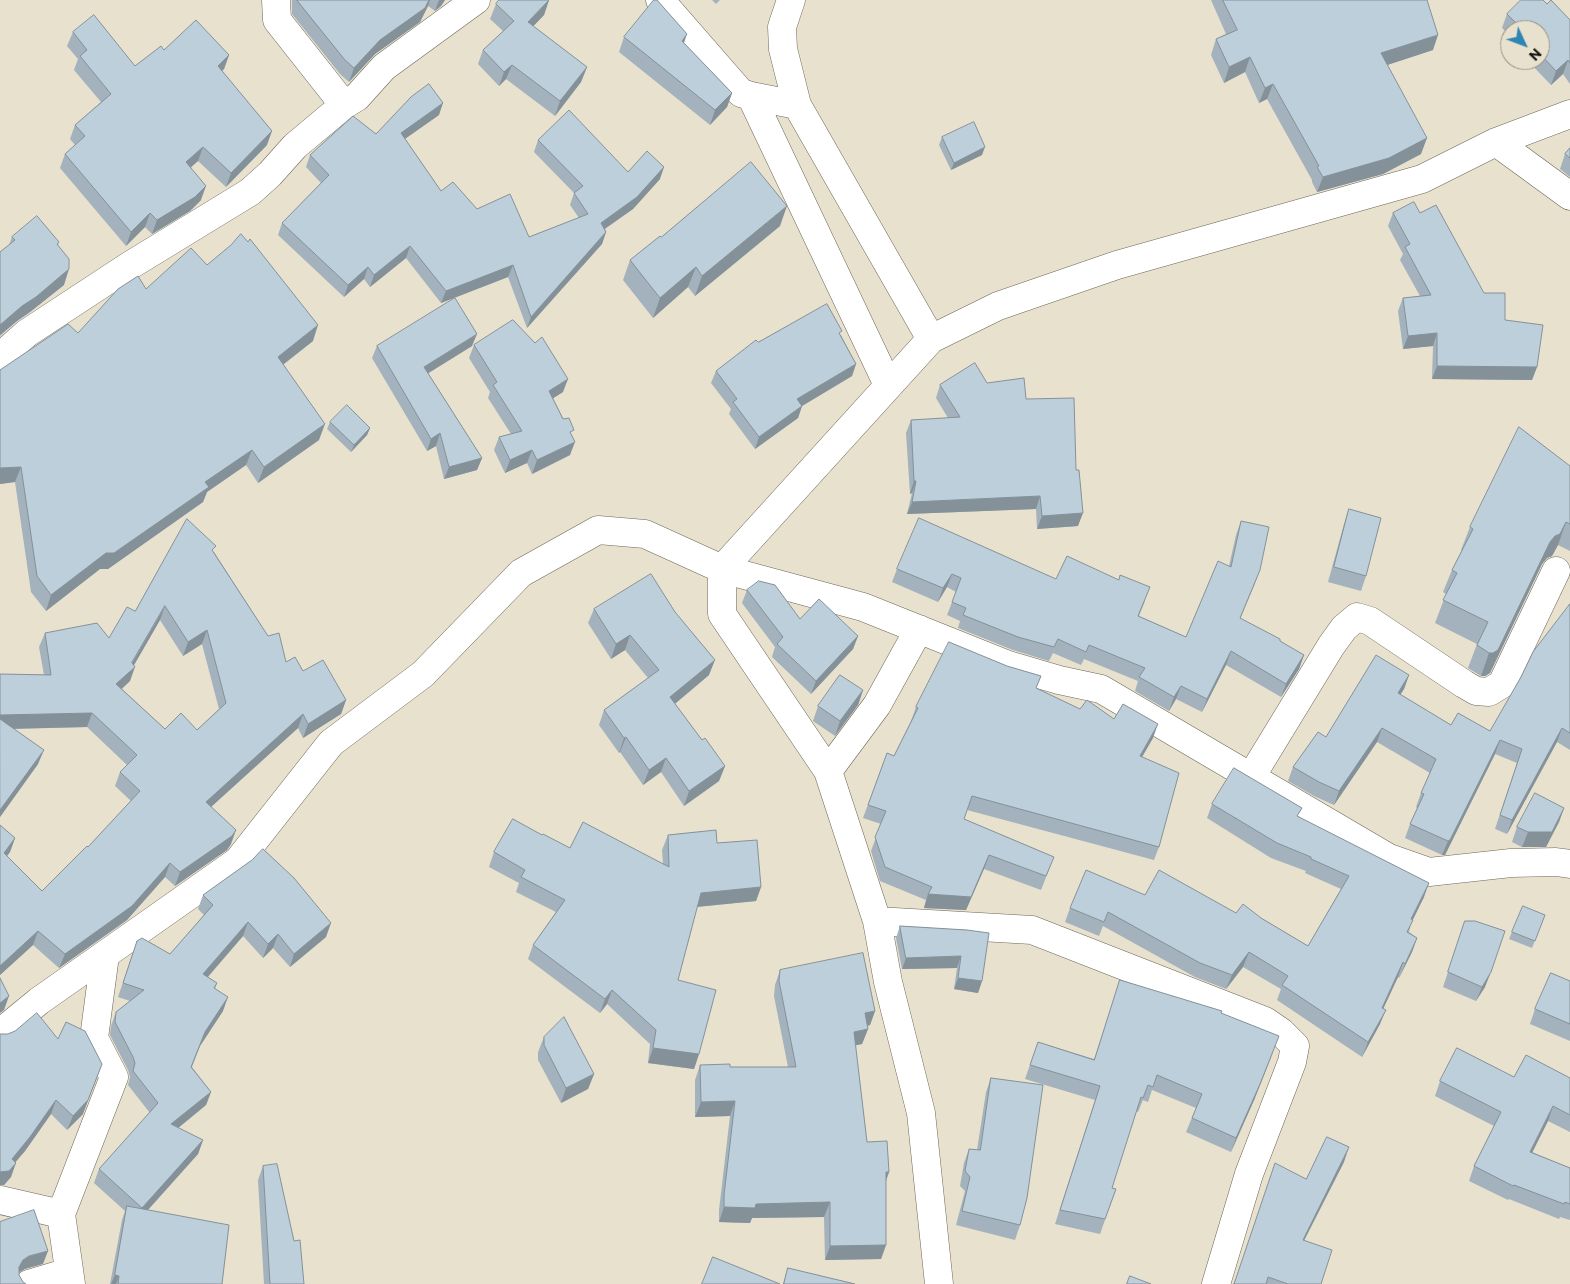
<!DOCTYPE html>
<html>
<head>
<meta charset="utf-8">
<style>
  body { margin:0 }
  #map { position:relative; width:1570px; height:1284px; overflow:hidden; background:#e8e1ce; font-family:Commissioner,sans-serif }
  canvas { display:block }
  .north { position:absolute; left:1500px; top:20px; width:50px; height:50px; box-sizing:border-box; background:#e8e1ce; border:1px solid #948f81; border-radius:50%; rotate:133deg; font-size:14px; font-weight:700; line-height:20px; text-align:center; color:#15130d }
  .north::after { content:''; display:block; margin:auto; width:18px; height:22px; background:#2f85b4; clip-path:polygon(50% 0,100% 100%,50% 72%,0 100%) }
</style>
</head>
<body>
<div id="map">
<canvas width="1570" height="1284"></canvas>
<div class="north">N</div>
</div>
<script>
const ctx = document.querySelector('canvas').getContext('2d');
ctx.lineJoin = 'round';
function strokePath(path, color, width, dash) {
  ctx.strokeStyle = color;
  ctx.lineWidth = width;
  ctx.lineCap = dash ? 'butt' : 'round';
  ctx.setLineDash(dash || []);
  ctx.stroke(path);
}
function paint(path, color) {
  ctx.fillStyle = color;
  ctx.fill(path, 'evenodd');
}
const minor = new Path2D(`
  M 276,0 L 277,20 L 344,105
  M 660,0 L 741,93 L 751,96 L 797,105
  M 791,0 L 782,27 L 783,49 L 797,105 L 931,339
  M 751,96 L 888,385
  M 1496,142 L 1570,196
  M 0,357 L 27,333 L 129,266 L 250,192 L 270,174 L 295,146 L 344,105 L 357,97 L 384,67 L 476,0
  M 828,771 L 877,705 L 919,629
  M 1251,777 L 1331,646 L 1344,628 L 1357,617 L 1370,621 L 1464,684 L 1476,691 L 1489,692 L 1502,684 L 1556,571
  M 877,921 L 1032,930 L 1265,1021 L 1281,1032 L 1295,1046 L 1292,1062 L 1249,1174 L 1216,1284
  M 0,1033 L 39,1001 L 238,861 L 331,743 L 423,674 L 521,573 L 598,530 L 645,534 L 722,569 L 863,607 L 1008,665 L 1059,680 L 1101,689 L 1389,858 L 1429,872 L 1511,863 L 1556,862 L 1570,864
  M 0,1200 L 61,1214
  M 29,1284 L 69,1272
  M 71,1284 L 61,1214 L 114,1077 L 94,1038 L 105,955
  M 939,1284 L 921,1113 L 888,982 L 877,921 L 828,771 L 722,614 L 722,569 L 931,339 L 998,306 L 1117,265 L 1422,179 L 1496,142 L 1570,114`);
strokePath(minor, '#6d6757', 29);
strokePath(minor, '#fff', 28);
paint(new Path2D(`
  M 292,0 L 445,0 L 441,6 L 435,11 L 428,6 L 420,22 L 375,54 L 349,82 L 340,74 L 292,14 Z
  M 549,0 L 544,15 L 533,26 L 587,67 L 581,82 L 555,116 L 506,79 L 499,86 L 478,64 L 483,50 L 503,31 L 490,19 L 496,4 Z
  M 712,0 L 720,0 L 716,4 Z
  M 1211,0 L 1427,0 L 1433,50 L 1387,65 L 1421,154 L 1383,174 L 1317,192 L 1312,182 L 1312,180 L 1267,99 L 1259,103 L 1245,72 L 1224,83 L 1211,55 L 1216,39 L 1226,34 Z
  M 1547,4 L 1570,20 L 1570,84 L 1563,74 L 1551,85 L 1527,60 L 1540,60 L 1540,30 L 1510,30 L 1510,36 L 1502,28 L 1507,14 Z
  M 73,32 L 135,66 L 164,50 L 229,55 L 224,69 L 222,71 L 267,145 L 226,187 L 198,161 L 191,167 L 201,200 L 190,211 L 152,234 L 145,227 L 126,246 L 60,168 L 65,154 L 75,145 L 70,139 L 75,125 L 101,102 L 74,70 L 78,59 L 67,46 Z
  M 624,37 L 684,43 L 732,93 L 727,107 L 710,125 L 619,52 Z
  M 439,115 L 405,139 L 441,191 L 477,209 L 529,237 L 579,218 L 570,205 L 574,193 L 534,152 L 538,140 L 628,172 L 660,179 L 633,209 L 605,229 L 606,232 L 602,244 L 527,328 L 508,277 L 441,303 L 406,258 L 370,287 L 364,279 L 344,297 L 278,235 L 282,223 L 321,183 L 306,167 L 310,155 Z
  M 942,137 L 982,155 L 951,170 L 939,145 Z
  M 1570,148 L 1570,177 L 1560,169 L 1565,154 Z
  M 1393,213 L 1420,213 L 1505,320 L 1537,367 L 1532,380 L 1432,379 L 1433,346 L 1403,349 L 1398,311 L 1403,298 L 1420,296 L 1400,260 L 1403,254 L 1388,226 Z
  M 780,226 L 695,296 L 688,287 L 653,318 L 623,280 L 630,260 L 661,237 Z
  M 12,237 L 59,242 L 58,245 L 64,285 L 30,312 L 17,321 L 0,336 L 0,252 L 9,245 Z
  M 207,265 L 313,341 L 283,365 L 319,440 L 258,483 L 246,465 L 207,492 L 203,502 L 108,569 L 100,569 L 46,611 L 31,592 L 15,482 L 0,484 L 0,370 L 78,333 L 146,289 Z
  M 841,335 L 856,364 L 852,376 L 802,406 L 798,418 L 755,449 L 729,414 L 731,409 L 711,383 L 716,371 L 758,342 Z
  M 474,345 L 563,392 L 553,398 L 572,436 L 570,455 L 532,474 L 527,463 L 505,473 L 494,450 L 499,437 L 511,434 L 488,398 L 490,392 L 469,358 Z
  M 377,346 L 472,346 L 428,373 L 482,458 L 477,470 L 444,479 L 436,446 L 427,451 L 372,358 Z
  M 987,383 L 1026,399 L 1076,470 L 1078,526 L 1037,529 L 1036,509 L 907,514 L 912,493 L 910,494 L 906,433 L 911,420 L 948,418 L 936,398 L 940,385 Z
  M 330,422 L 370,428 L 367,435 L 351,452 L 327,429 Z
  M 1570,466 L 1570,551 L 1558,545 L 1552,556 L 1547,558 L 1542,564 L 1490,673 L 1485,676 L 1481,676 L 1468,668 L 1477,644 L 1435,623 L 1446,594 L 1443,592 L 1452,570 L 1462,550 L 1461,550 L 1470,527 Z
  M 1349,509 L 1366,576 L 1361,591 L 1328,582 L 1344,524 Z
  M 1241,521 L 1255,583 L 1240,618 L 1304,655 L 1299,669 L 1281,697 L 1226,665 L 1202,712 L 1176,699 L 1169,711 L 1135,691 L 1138,681 L 1084,659 L 1081,665 L 1053,653 L 1049,661 L 1013,650 L 958,628 L 960,621 L 947,615 L 956,592 L 947,587 L 938,602 L 892,582 L 897,569 L 1056,579 L 1145,601 L 1139,616 L 1186,637 L 1229,566 L 1236,535 Z
  M 214,552 L 268,636 L 286,662 L 303,671 L 346,700 L 341,714 L 303,738 L 298,728 L 211,807 L 231,844 L 227,850 L 175,886 L 165,877 L 127,920 L 59,968 L 33,945 L 0,975 L 0,825 L 15,838 L 10,852 L 7,856 L 42,891 L 88,847 L 131,801 L 115,786 L 120,772 L 127,765 L 87,727 L 14,729 L 38,764 L 0,817 L 0,674 L 44,675 L 39,647 L 45,633 L 109,638 L 135,611 ZM 160,620 L 183,656 L 202,644 L 219,709 L 197,730 L 165,729 L 122,689 L 130,681 L 134,665 Z
  M 747,590 L 800,619 L 858,636 L 853,649 L 811,694 L 772,657 L 775,647 L 742,603 Z
  M 1570,604 L 1570,750 L 1557,742 L 1507,834 L 1495,829 L 1517,763 L 1495,754 L 1445,855 L 1442,855 L 1405,838 L 1410,824 L 1417,808 L 1416,807 L 1421,793 L 1430,773 L 1377,742 L 1334,805 L 1314,796 L 1288,781 L 1293,767 L 1326,737 L 1409,675 L 1404,689 L 1400,695 L 1451,725 L 1490,731 Z
  M 594,609 L 709,675 L 675,704 L 702,740 L 725,766 L 719,781 L 684,806 L 661,772 L 643,785 L 620,752 L 619,753 L 599,725 L 604,710 L 648,678 L 625,650 L 611,659 L 588,623 Z
  M 1037,689 L 1080,709 L 1114,719 L 1153,738 L 1142,757 L 1159,847 L 1154,860 L 967,810 L 964,819 L 1054,857 L 1041,890 L 984,869 L 966,910 L 924,908 L 926,900 L 880,881 L 871,851 L 881,824 L 863,818 L 887,753 L 894,756 L 911,721 L 916,707 Z
  M 863,690 L 858,705 L 835,736 L 813,721 L 818,706 Z
  M 1212,804 L 1298,816 L 1424,897 L 1412,920 L 1409,932 L 1417,938 L 1412,952 L 1399,978 L 1398,977 L 1383,1009 L 1380,1024 L 1362,1057 L 1277,1000 L 1281,989 L 1243,967 L 1226,989 L 1195,977 L 1103,926 L 1099,936 L 1065,922 L 1070,908 L 1145,895 L 1261,918 L 1308,946 L 1341,889 L 1305,873 L 1306,871 L 1271,858 L 1207,818 Z
  M 1564,808 L 1559,822 L 1546,847 L 1522,847 L 1512,842 L 1517,827 Z
  M 542,835 L 570,848 L 663,864 L 662,850 L 668,835 L 717,843 L 761,887 L 756,901 L 697,907 L 678,980 L 699,1054 L 694,1069 L 648,1063 L 650,1044 L 607,1004 L 600,1013 L 528,959 L 533,945 L 556,912 L 516,892 L 519,883 L 489,867 L 494,852 Z
  M 203,895 L 326,937 L 290,967 L 273,948 L 263,958 L 243,936 L 208,977 L 217,983 L 215,989 L 223,1011 L 200,1046 L 192,1067 L 211,1092 L 206,1105 L 178,1128 L 203,1140 L 198,1154 L 148,1210 L 222,1284 L 110,1284 L 122,1220 L 125,1211 L 94,1183 L 99,1169 L 150,1113 L 128,1085 L 130,1077 L 128,1070 L 110,1035 L 111,1026 L 116,1012 L 130,1001 L 118,997 L 137,941 L 170,954 L 204,915 L 198,909 Z
  M 1545,915 L 1532,948 L 1509,939 L 1512,932 Z
  M 1465,921 L 1485,987 L 1476,1001 L 1443,987 Z
  M 900,926 L 967,930 L 982,981 L 978,993 L 954,989 L 957,968 L 902,969 L 896,938 Z
  M 780,970 L 875,1011 L 870,1025 L 867,1026 L 868,1029 L 862,1044 L 855,1045 L 867,1142 L 889,1172 L 886,1181 L 886,1245 L 881,1259 L 825,1260 L 824,1217 L 752,1218 L 750,1223 L 719,1222 L 719,1210 L 730,1116 L 695,1117 L 695,1080 L 700,1065 L 730,1067 L 788,1067 L 774,996 L 775,985 Z
  M 1120,980 L 1221,1013 L 1255,1098 L 1231,1152 L 1186,1132 L 1196,1108 L 1152,1090 L 1148,1102 L 1143,1100 L 1138,1112 L 1136,1111 L 1112,1188 L 1116,1189 L 1100,1234 L 1055,1224 L 1095,1100 L 1025,1079 L 1038,1042 L 1094,1059 Z
  M 1570,981 L 1570,1041 L 1530,1024 L 1535,1009 Z
  M 0,1034 L 83,1114 L 67,1130 L 51,1114 L 25,1151 L 15,1162 L 11,1177 L 4,1185 L 0,1185 Z
  M 544,1037 L 594,1074 L 588,1089 L 561,1103 L 538,1060 L 538,1052 Z
  M 1514,1077 L 1570,1078 L 1570,1132 L 1548,1121 L 1532,1152 L 1570,1168 L 1570,1220 L 1560,1217 L 1559,1219 L 1509,1199 L 1508,1200 L 1469,1181 L 1474,1166 L 1494,1126 L 1435,1096 L 1440,1081 Z
  M 991,1078 L 1020,1225 L 1015,1240 L 956,1225 L 965,1191 L 960,1186 L 964,1163 L 969,1149 L 977,1150 L 986,1092 Z
  M 1344,1162 L 1304,1241 L 1321,1284 L 1233,1284 L 1306,1179 Z
  M 263,1166 L 303,1284 L 304,1284 L 264,1284 L 258,1180 Z
  M 788,1268 L 855,1284 L 783,1284 Z`), '#a3b2bc');
paint(new Path2D(`
  M 429,0 L 430,0 L 428,6 L 420,22 L 375,54 L 349,82 L 354,68 L 380,40 Z
  M 439,0 L 445,0 L 441,6 L 435,11 Z
  M 549,0 L 544,15 L 523,37 L 528,22 Z
  M 687,34 L 682,49 L 682,41 Z
  M 1438,35 L 1433,50 L 1375,69 L 1381,53 Z
  M 229,55 L 224,69 L 212,80 L 218,66 Z
  M 1250,57 L 1245,72 L 1224,83 L 1229,67 Z
  M 1568,60 L 1563,74 L 1551,85 L 1556,71 Z
  M 512,65 L 506,79 L 499,86 L 504,72 Z
  M 587,67 L 581,82 L 555,116 L 560,101 Z
  M 1273,84 L 1267,99 L 1259,103 L 1265,88 Z
  M 732,93 L 727,107 L 710,125 L 715,110 Z
  M 443,103 L 439,115 L 396,145 L 401,133 Z
  M 272,131 L 267,145 L 226,187 L 231,173 Z
  M 1427,138 L 1421,154 L 1383,174 L 1317,192 L 1323,177 Z
  M 203,147 L 198,161 L 181,176 L 186,162 Z
  M 985,147 L 982,155 L 951,170 L 954,163 Z
  M 664,167 L 660,179 L 633,209 L 597,234 L 601,223 Z
  M 206,186 L 201,200 L 190,211 L 152,234 L 157,220 Z
  M 787,206 L 780,226 L 695,296 L 702,276 Z
  M 150,213 L 145,227 L 126,246 L 131,232 Z
  M 606,232 L 602,244 L 527,328 L 531,317 Z
  M 410,246 L 406,258 L 370,287 L 374,275 Z
  M 513,265 L 508,277 L 441,303 L 446,291 Z
  M 368,267 L 364,279 L 344,297 L 348,285 Z
  M 696,267 L 688,287 L 653,318 L 660,298 Z
  M 69,269 L 64,285 L 30,312 L 17,321 L 0,335 L 0,325 L 22,306 Z
  M 318,325 L 313,341 L 272,373 L 278,357 Z
  M 1437,333 L 1433,346 L 1403,349 L 1408,336 Z
  M 477,334 L 472,346 L 419,379 L 424,367 Z
  M 856,364 L 852,376 L 802,406 L 798,418 L 755,449 L 759,437 L 797,399 Z
  M 1437,366 L 1537,367 L 1532,380 L 1432,379 Z
  M 568,379 L 563,392 L 544,404 L 549,391 Z
  M 325,424 L 319,440 L 258,483 L 264,467 Z
  M 370,428 L 367,435 L 351,452 L 354,445 Z
  M 440,433 L 436,446 L 427,451 L 431,439 Z
  M 575,442 L 570,455 L 532,474 L 537,460 Z
  M 252,450 L 246,465 L 207,492 L 203,502 L 108,569 L 100,569 L 46,611 L 51,595 L 106,553 L 205,482 Z
  M 532,450 L 527,463 L 505,473 L 510,460 Z
  M 482,458 L 477,470 L 444,479 L 449,467 Z
  M 21,467 L 15,482 L 0,484 L 0,468 Z
  M 914,481 L 916,481 L 912,493 L 910,494 Z
  M 1040,496 L 1036,509 L 907,514 L 912,502 Z
  M 1083,513 L 1078,526 L 1037,529 L 1042,516 Z
  M 1566,522 L 1558,545 L 1552,556 L 1547,558 L 1542,564 L 1490,673 L 1485,676 L 1481,676 L 1489,653 L 1550,542 Z
  M 1260,570 L 1255,583 L 1235,631 L 1240,618 Z
  M 952,574 L 947,587 L 938,602 L 943,588 Z
  M 165,606 L 160,620 L 130,672 L 135,667 L 130,681 L 111,698 L 116,684 L 132,663 Z
  M 207,630 L 202,644 L 183,656 L 188,642 Z
  M 630,635 L 625,650 L 611,659 L 616,644 Z
  M 858,636 L 853,649 L 811,694 L 816,681 Z
  M 1231,651 L 1226,665 L 1202,712 L 1207,699 Z
  M 1304,655 L 1299,669 L 1281,697 L 1286,684 Z
  M 715,660 L 709,675 L 665,712 L 670,697 Z
  M 1409,675 L 1404,689 L 1392,707 L 1398,693 Z
  M 1181,686 L 1176,699 L 1169,711 L 1174,697 Z
  M 863,690 L 858,705 L 835,736 L 840,721 Z
  M 346,700 L 341,714 L 303,738 L 308,724 Z
  M 92,713 L 87,727 L 0,729 L 0,715 Z
  M 303,714 L 298,728 L 201,816 L 206,802 Z
  M 1158,724 L 1153,738 L 1135,769 L 1140,756 Z
  M 1382,728 L 1377,742 L 1334,805 L 1339,791 Z
  M 1562,728 L 1557,742 L 1507,834 L 1512,820 Z
  M 626,737 L 620,752 L 619,753 L 624,738 Z
  M 1500,740 L 1495,754 L 1445,855 L 1442,855 L 1448,841 Z
  M 44,750 L 38,764 L 0,817 L 0,810 Z
  M 666,758 L 661,772 L 643,785 L 649,770 Z
  M 725,766 L 719,781 L 684,806 L 689,791 Z
  M 1564,808 L 1559,822 L 1546,847 L 1522,847 L 1528,832 Z
  M 236,830 L 231,844 L 227,850 L 175,886 L 180,872 Z
  M 15,838 L 10,852 L 0,865 L 4,853 Z
  M 989,855 L 984,869 L 966,910 L 924,908 L 928,894 Z
  M 170,863 L 165,877 L 127,920 L 59,968 L 65,954 Z
  M 1429,883 L 1424,897 L 1406,934 L 1411,919 Z
  M 761,887 L 756,901 L 695,907 L 701,893 Z
  M 248,922 L 243,936 L 198,988 L 203,974 Z
  M 331,923 L 326,937 L 290,967 L 294,954 Z
  M 38,931 L 33,945 L 0,975 L 0,966 Z
  M 278,934 L 273,948 L 263,958 L 268,944 Z
  M 1417,938 L 1412,952 L 1399,978 L 1405,964 Z
  M 1249,952 L 1243,967 L 1226,989 L 1232,975 Z
  M 961,956 L 957,968 L 902,969 L 906,958 Z
  M 1403,962 L 1398,977 L 1377,1022 L 1382,1008 Z
  M 1491,972 L 1485,987 L 1476,1001 L 1482,987 Z
  M 958,978 L 982,981 L 978,993 L 954,989 Z
  M 612,990 L 607,1004 L 600,1013 L 605,999 Z
  M 9,996 L 4,1010 L 0,1013 L 0,1003 Z
  M 228,997 L 223,1011 L 200,1046 L 186,1080 L 205,1032 Z
  M 1386,1010 L 1380,1024 L 1362,1057 L 1368,1042 Z
  M 875,1011 L 870,1025 L 859,1028 L 865,1013 Z
  M 868,1029 L 862,1044 L 848,1047 L 854,1032 Z
  M 653,1048 L 699,1054 L 694,1069 L 648,1063 Z
  M 1274,1050 L 1255,1098 L 1231,1152 L 1236,1138 Z
  M 102,1064 L 83,1114 L 67,1130 L 73,1116 Z
  M 594,1074 L 588,1089 L 561,1103 L 566,1088 Z
  M 211,1092 L 206,1105 L 166,1138 L 171,1124 Z
  M 56,1100 L 51,1114 L 25,1151 L 8,1171 L 16,1163 L 11,1177 L 4,1185 L 0,1185 L 0,1172 L 12,1159 Z
  M 735,1101 L 730,1116 L 695,1117 L 701,1102 Z
  M 1553,1106 L 1548,1121 L 1525,1167 L 1530,1152 Z
  M 203,1140 L 198,1154 L 137,1222 L 142,1208 Z
  M 1349,1147 L 1344,1162 L 1297,1254 L 1303,1240 Z
  M 886,1172 L 889,1172 L 884,1186 Z
  M 830,1202 L 824,1217 L 752,1218 L 750,1223 L 719,1222 L 724,1207 L 756,1204 Z
  M 886,1245 L 881,1259 L 825,1260 L 830,1246 Z
  M 48,1251 L 43,1264 L 25,1269 L 18,1273 L 19,1267 L 23,1260 L 29,1256 Z
  M 115,1275 L 119,1276 L 116,1284 L 111,1284 Z`), '#849199');
const building = new Path2D(`
  M 297,0 L 429,0 L 425,8 L 380,40 L 354,68 L 345,60 Z
  M 499,0 L 549,0 L 528,22 L 587,67 L 560,101 L 512,65 L 504,72 L 483,50 L 514,21 L 496,4 Z
  M 654,0 L 657,0 L 687,34 L 682,41 L 732,93 L 715,110 L 624,37 Z
  M 1223,0 L 1427,0 L 1438,35 L 1381,53 L 1427,138 L 1389,158 L 1323,177 L 1317,167 L 1319,166 L 1273,84 L 1265,88 L 1250,57 L 1229,67 L 1216,39 L 1237,30 Z
  M 1521,0 L 1543,0 L 1547,4 L 1551,0 L 1570,20 L 1570,63 L 1568,60 L 1556,71 L 1540,54 L 1540,30 L 1523,30 L 1507,14 Z
  M 94,15 L 135,66 L 161,46 L 164,50 L 196,20 L 229,55 L 218,66 L 272,131 L 231,173 L 203,147 L 186,162 L 206,186 L 195,197 L 157,220 L 150,213 L 131,232 L 65,154 L 85,136 L 75,125 L 111,94 L 80,56 L 87,50 L 73,32 Z
  M 429,84 L 443,103 L 401,133 L 441,191 L 453,182 L 477,209 L 510,194 L 529,237 L 588,214 L 574,193 L 583,186 L 538,140 L 569,110 L 628,172 L 647,151 L 664,167 L 637,197 L 601,223 L 606,232 L 531,317 L 513,265 L 446,291 L 410,246 L 374,275 L 368,267 L 348,285 L 282,223 L 329,175 L 310,155 L 353,116 L 376,134 L 411,97 Z
  M 974,122 L 985,147 L 954,163 L 942,137 Z
  M 1570,148 L 1570,158 L 1565,154 Z
  M 751,162 L 787,206 L 702,276 L 696,267 L 660,298 L 630,260 L 660,236 L 661,237 Z
  M 1414,202 L 1420,213 L 1436,205 L 1484,293 L 1505,293 L 1505,320 L 1543,325 L 1537,367 L 1437,366 L 1437,333 L 1408,336 L 1403,298 L 1431,295 L 1405,247 L 1410,244 L 1393,213 Z
  M 37,216 L 59,242 L 57,244 L 69,259 L 69,269 L 36,297 L 22,306 L 0,325 L 0,252 L 15,240 L 12,237 Z
  M 241,234 L 248,242 L 250,239 L 318,325 L 278,357 L 325,424 L 264,467 L 252,450 L 205,482 L 209,487 L 114,553 L 106,553 L 51,595 L 37,576 L 21,467 L 0,468 L 0,370 L 68,324 L 78,333 L 118,289 L 138,276 L 146,289 L 191,248 L 207,265 L 231,245 Z
  M 455,298 L 477,334 L 424,367 L 482,458 L 449,467 L 440,433 L 431,439 L 377,346 Z
  M 827,304 L 842,331 L 839,333 L 856,364 L 797,399 L 802,406 L 759,437 L 733,402 L 737,399 L 716,371 L 756,340 L 758,342 Z
  M 513,320 L 535,343 L 542,337 L 568,379 L 549,391 L 563,419 L 569,418 L 574,430 L 570,432 L 575,442 L 537,460 L 532,450 L 510,460 L 499,437 L 522,431 L 493,385 L 497,382 L 474,345 Z
  M 975,363 L 987,383 L 1024,378 L 1026,399 L 1074,398 L 1076,470 L 1079,470 L 1083,513 L 1042,516 L 1040,496 L 912,502 L 916,481 L 914,481 L 911,420 L 960,417 L 940,385 Z
  M 347,405 L 370,428 L 354,445 L 330,422 Z
  M 1519,427 L 1570,466 L 1570,524 L 1566,522 L 1560,534 L 1555,536 L 1550,542 L 1498,650 L 1493,653 L 1489,653 L 1477,645 L 1488,622 L 1443,600 L 1457,573 L 1452,570 L 1473,529 L 1470,527 Z
  M 1349,509 L 1381,518 L 1366,576 L 1334,567 Z
  M 919,518 L 1056,579 L 1067,556 L 1119,580 L 1120,575 L 1150,587 L 1138,616 L 1186,637 L 1218,561 L 1231,567 L 1241,521 L 1269,527 L 1260,570 L 1240,618 L 1280,639 L 1280,641 L 1304,655 L 1286,684 L 1231,651 L 1207,699 L 1181,686 L 1174,697 L 1139,677 L 1145,668 L 1089,645 L 1086,652 L 1058,639 L 1054,647 L 1018,637 L 963,615 L 966,608 L 952,602 L 961,578 L 952,574 L 943,588 L 897,569 Z
  M 187,519 L 216,546 L 212,550 L 268,636 L 279,633 L 286,662 L 295,657 L 303,671 L 323,660 L 346,700 L 308,724 L 303,714 L 206,802 L 236,830 L 232,836 L 180,872 L 170,863 L 132,906 L 65,954 L 38,931 L 0,966 L 0,825 L 15,838 L 4,853 L 42,891 L 87,846 L 88,847 L 140,791 L 120,772 L 137,755 L 92,713 L 0,715 L 0,674 L 51,675 L 45,633 L 97,623 L 109,638 L 127,607 L 135,611 ZM 165,606 L 188,642 L 207,630 L 226,703 L 197,730 L 181,713 L 165,729 L 116,684 L 135,667 L 132,663 Z
  M 651,574 L 675,612 L 715,660 L 670,697 L 702,740 L 705,738 L 725,766 L 689,791 L 666,758 L 649,770 L 626,737 L 624,738 L 604,710 L 659,670 L 630,635 L 616,644 L 594,609 Z
  M 759,581 L 775,585 L 800,619 L 819,599 L 858,636 L 816,681 L 777,644 L 783,637 L 747,590 Z
  M 1570,604 L 1570,733 L 1562,728 L 1512,820 L 1500,815 L 1522,749 L 1500,740 L 1450,840 L 1448,841 L 1410,824 L 1424,794 L 1421,793 L 1436,759 L 1382,728 L 1339,791 L 1319,782 L 1293,767 L 1318,732 L 1326,737 L 1376,655 L 1409,675 L 1398,693 L 1451,725 L 1458,713 L 1490,731 L 1521,677 L 1533,652 Z
  M 949,642 L 1007,666 L 1041,676 L 1036,688 L 1080,709 L 1087,700 L 1114,719 L 1123,704 L 1158,724 L 1140,756 L 1179,773 L 1159,847 L 972,796 L 964,819 L 1054,857 L 1046,876 L 989,855 L 971,897 L 928,894 L 932,887 L 885,867 L 875,837 L 886,811 L 868,805 L 887,753 L 894,756 L 918,708 L 916,707 Z
  M 840,675 L 863,690 L 840,721 L 818,706 Z
  M 0,719 L 44,750 L 0,810 Z
  M 1234,768 L 1302,808 L 1297,816 L 1429,883 L 1411,919 L 1413,920 L 1407,932 L 1417,938 L 1405,964 L 1403,962 L 1382,1008 L 1386,1010 L 1368,1042 L 1282,985 L 1288,976 L 1249,952 L 1232,975 L 1200,963 L 1108,912 L 1104,922 L 1070,908 L 1086,870 L 1145,895 L 1159,870 L 1236,913 L 1243,904 L 1261,918 L 1308,946 L 1349,876 L 1311,859 L 1311,857 L 1277,843 L 1212,804 Z
  M 1535,793 L 1564,808 L 1552,832 L 1528,832 L 1517,827 Z
  M 513,819 L 542,835 L 543,834 L 570,848 L 583,822 L 669,867 L 668,835 L 716,830 L 717,843 L 757,840 L 761,887 L 701,893 L 678,980 L 716,990 L 699,1054 L 653,1048 L 656,1030 L 612,990 L 605,999 L 533,945 L 565,900 L 521,877 L 525,870 L 494,852 Z
  M 263,849 L 294,878 L 331,923 L 294,954 L 278,934 L 268,944 L 248,922 L 203,974 L 217,983 L 214,988 L 228,997 L 205,1032 L 191,1067 L 211,1092 L 171,1124 L 203,1140 L 142,1208 L 99,1169 L 158,1103 L 133,1071 L 135,1063 L 133,1057 L 115,1022 L 116,1012 L 144,990 L 123,983 L 137,941 L 142,938 L 170,954 L 213,905 L 203,895 L 252,860 Z
  M 1523,906 L 1545,915 L 1535,941 L 1512,932 Z
  M 1465,921 L 1475,921 L 1505,931 L 1491,972 L 1482,987 L 1448,972 Z
  M 900,926 L 967,930 L 989,933 L 982,981 L 958,978 L 961,956 L 906,958 Z
  M 863,953 L 875,1011 L 865,1013 L 868,1029 L 854,1032 L 867,1142 L 887,1141 L 889,1172 L 886,1172 L 886,1245 L 830,1246 L 830,1202 L 756,1204 L 755,1208 L 724,1207 L 724,1195 L 735,1101 L 701,1102 L 700,1065 L 730,1064 L 730,1067 L 796,1067 L 779,981 L 780,970 Z
  M 1551,973 L 1570,981 L 1570,1024 L 1535,1009 Z
  M 0,978 L 9,996 L 0,1003 Z
  M 1120,980 L 1222,1011 L 1221,1013 L 1279,1036 L 1260,1084 L 1236,1138 L 1192,1118 L 1202,1094 L 1157,1075 L 1153,1087 L 1148,1085 L 1143,1098 L 1141,1097 L 1112,1188 L 1116,1189 L 1105,1219 L 1060,1210 L 1100,1086 L 1030,1065 L 1038,1042 L 1094,1060 Z
  M 37,1013 L 58,1039 L 66,1022 L 85,1031 L 102,1064 L 88,1100 L 73,1116 L 56,1100 L 30,1137 L 12,1159 L 16,1163 L 9,1171 L 0,1172 L 0,1034 L 8,1034 L 15,1031 Z
  M 564,1017 L 594,1074 L 566,1088 L 544,1045 L 544,1037 Z
  M 1457,1048 L 1514,1077 L 1526,1055 L 1570,1078 L 1570,1115 L 1553,1106 L 1530,1152 L 1570,1168 L 1570,1204 L 1565,1202 L 1564,1204 L 1514,1185 L 1513,1186 L 1474,1166 L 1501,1112 L 1440,1081 Z
  M 991,1078 L 1043,1085 L 1027,1198 L 1020,1225 L 962,1211 L 970,1177 L 965,1171 L 969,1149 L 980,1150 Z
  M 1327,1137 L 1349,1147 L 1303,1240 L 1332,1250 L 1321,1284 L 1288,1284 L 1268,1277 L 1266,1284 L 1234,1284 L 1275,1163 L 1306,1179 Z
  M 277,1164 L 294,1241 L 300,1240 L 304,1284 L 270,1284 L 263,1166 Z
  M 127,1206 L 229,1225 L 222,1284 L 118,1284 L 119,1276 L 115,1275 Z
  M 34,1210 L 48,1251 L 29,1256 L 23,1260 L 19,1267 L 19,1275 L 23,1282 L 26,1284 L 0,1284 L 0,1222 Z
  M 713,1257 L 780,1284 L 702,1284 Z
  M 788,1268 L 855,1284 L 784,1284 Z
  M 1130,1276 L 1151,1284 L 1127,1284 Z`);
paint(building, '#bdcfdb');
strokePath(building, '#849199', 1);
</script>
</body>
</html>
